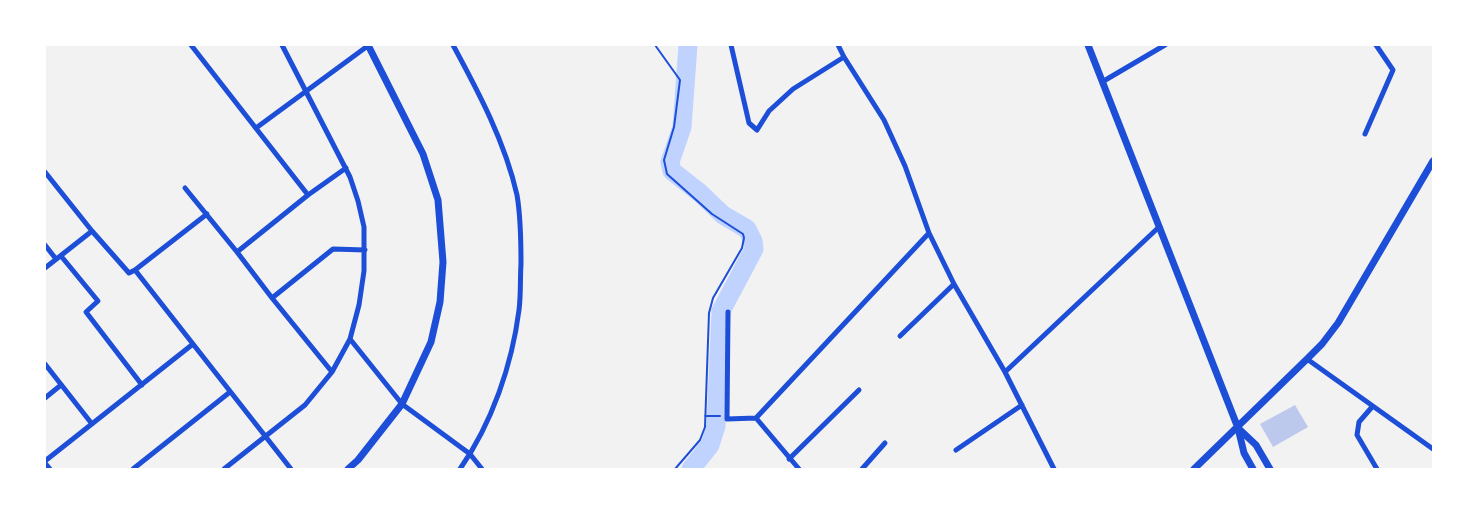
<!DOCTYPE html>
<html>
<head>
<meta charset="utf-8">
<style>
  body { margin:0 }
  #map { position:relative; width:1478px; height:514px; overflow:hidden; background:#f2f2f2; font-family:"Golos Text",sans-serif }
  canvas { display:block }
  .frame { position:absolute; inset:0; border:46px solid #fff; pointer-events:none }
</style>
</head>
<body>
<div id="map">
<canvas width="1478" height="514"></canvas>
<div class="frame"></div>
</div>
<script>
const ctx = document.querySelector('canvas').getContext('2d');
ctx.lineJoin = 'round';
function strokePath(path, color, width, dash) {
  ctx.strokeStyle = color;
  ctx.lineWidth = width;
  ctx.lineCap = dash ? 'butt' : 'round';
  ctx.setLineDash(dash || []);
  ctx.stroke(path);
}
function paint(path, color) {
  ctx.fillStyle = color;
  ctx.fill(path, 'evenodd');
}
strokePath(new Path2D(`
  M 688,45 L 682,127 L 670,162 L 672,171 L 700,193 L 723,215 L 747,229 L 753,241 L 754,249 L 721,311 L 716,426 L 710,445 L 691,469`), '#bfd3fe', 19);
paint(new Path2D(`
  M 1295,405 L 1308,427 L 1273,447 L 1260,424 Z`), '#bdc9ec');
strokePath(new Path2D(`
  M 655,45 L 680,80 L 674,127 L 664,160 L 667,174 L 712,214 L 743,234 L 744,238 L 742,248 L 713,298 L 709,313 L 705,427 L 700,440 L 675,469
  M 705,416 L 720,416`), '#1d4ed8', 2);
strokePath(new Path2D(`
  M 191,45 L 308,195
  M 453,45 C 479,93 505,142 517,195 C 521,218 521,241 521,264 C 520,279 521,295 519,310 C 512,365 492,423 460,469
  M 731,45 L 749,123 L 757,130 L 769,111 L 793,89 L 844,57
  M 838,45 L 844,57 L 884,120 L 905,166 L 929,233 L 954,284 L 1005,372 L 1054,469
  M 1102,82 L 1165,45
  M 256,128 L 369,45
  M 1365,134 L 1393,70 L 1376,45
  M 45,172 L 92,231 L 129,273 L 135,270 L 207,214
  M 185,188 L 237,252 L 272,298 L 333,249 L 365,250
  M 45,245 L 56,259
  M 237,252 L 308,195 L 346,168
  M 61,256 L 98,301 L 86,312 L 142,385
  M 45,268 L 92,231
  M 135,270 L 291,469
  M 272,298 L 332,372
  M 728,312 L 727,419 L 756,418
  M 900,336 L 954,284
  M 350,339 L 402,404 L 470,454 L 482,469
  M 1307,359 L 1433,449
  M 45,364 L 92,424
  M 1005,372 L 1159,227
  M 45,398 L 61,385
  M 1372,407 L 1359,422 L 1357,435 L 1377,469
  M 956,450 L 1022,405
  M 789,459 L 859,390
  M 45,461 L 193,344
  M 45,463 L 50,469
  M 133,469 L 230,392
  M 224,469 L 305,405 L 332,372 L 350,339 L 359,305 L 364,271 L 364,227 L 358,201 L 350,177 L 282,45
  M 799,469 L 756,418 L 929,233
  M 862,469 L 885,443`), '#1d4ed8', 5);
strokePath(new Path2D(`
  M 1088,45 L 1238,428 L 1244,453 L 1253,469
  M 1238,428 L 1256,445 L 1270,469
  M 348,469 L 358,460 L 402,404 L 431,342 L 440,302 L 443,262 L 438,200 L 423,154 L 368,45
  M 1194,469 L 1307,359 L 1322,344 L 1338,323 L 1433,161`), '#1d4ed8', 7);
</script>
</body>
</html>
